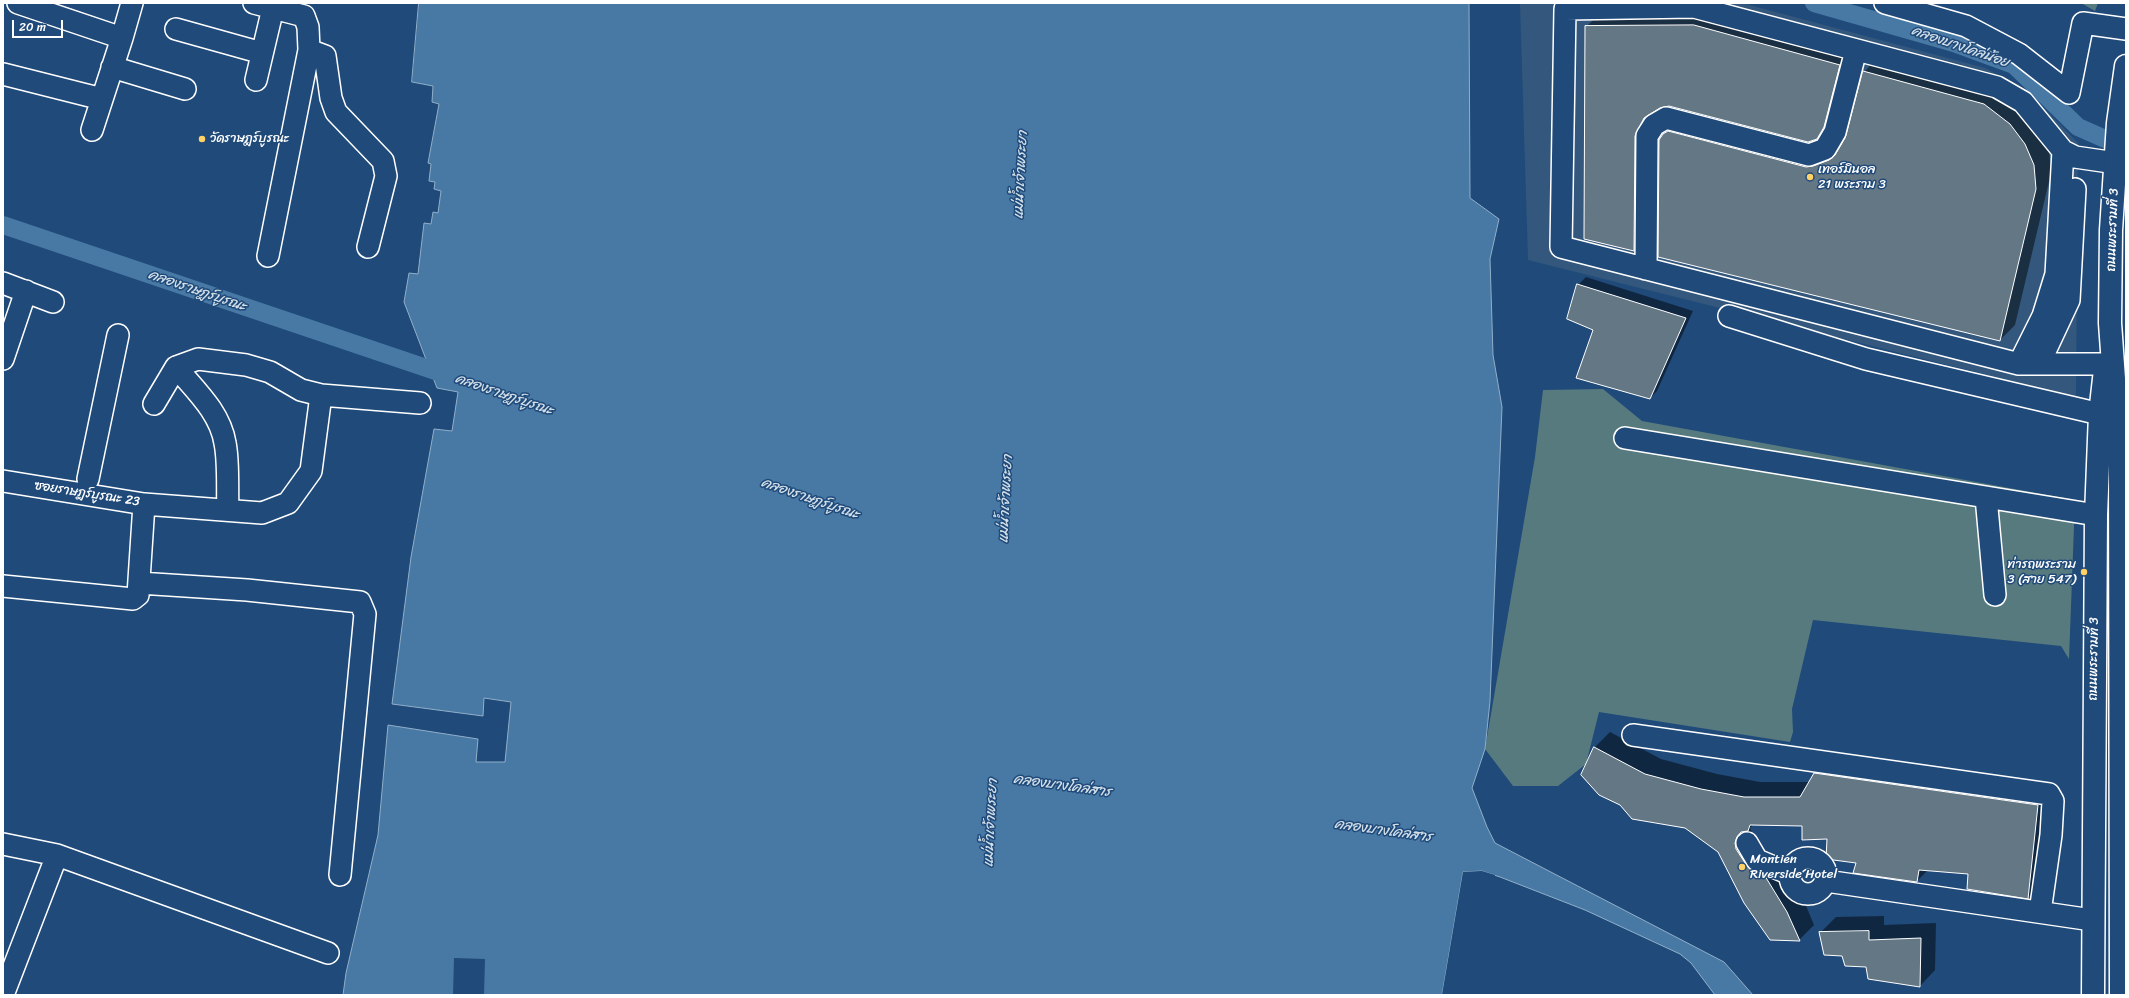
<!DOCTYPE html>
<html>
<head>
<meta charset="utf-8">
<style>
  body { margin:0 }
  #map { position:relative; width:2129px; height:998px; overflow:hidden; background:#1f4a7a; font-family:Sriracha,sans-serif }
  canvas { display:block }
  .frame { position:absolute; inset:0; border:4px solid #fff; pointer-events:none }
  .scale { position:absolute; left:12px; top:20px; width:51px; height:18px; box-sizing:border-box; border:2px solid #fff; border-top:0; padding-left:5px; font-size:12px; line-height:14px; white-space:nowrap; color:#fff; -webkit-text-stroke:3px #1f4a7a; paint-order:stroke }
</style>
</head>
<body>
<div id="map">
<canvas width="2129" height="998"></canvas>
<div class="frame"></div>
<div class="scale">20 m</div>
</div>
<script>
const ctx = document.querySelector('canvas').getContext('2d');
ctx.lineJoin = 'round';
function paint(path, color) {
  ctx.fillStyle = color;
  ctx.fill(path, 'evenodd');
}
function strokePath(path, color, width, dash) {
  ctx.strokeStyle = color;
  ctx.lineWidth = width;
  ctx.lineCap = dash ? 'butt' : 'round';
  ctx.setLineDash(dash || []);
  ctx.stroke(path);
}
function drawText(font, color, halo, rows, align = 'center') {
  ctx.font = font + ' Sriracha,"Playpen Sans Thai",sans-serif';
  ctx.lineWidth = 3;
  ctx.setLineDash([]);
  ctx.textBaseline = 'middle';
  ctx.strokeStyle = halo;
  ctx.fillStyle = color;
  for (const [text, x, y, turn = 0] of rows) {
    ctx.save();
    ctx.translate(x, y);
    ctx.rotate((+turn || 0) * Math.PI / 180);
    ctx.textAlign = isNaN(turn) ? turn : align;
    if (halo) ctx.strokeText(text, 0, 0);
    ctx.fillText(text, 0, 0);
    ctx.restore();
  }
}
paint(new Path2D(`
  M 1520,3 L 1742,3 L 1985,68 L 2016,84 L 2045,109 L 2078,143 L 2076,397 L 1528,260 Z`), '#34587d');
paint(new Path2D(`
  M 2081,3 L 2098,3 L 2095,11 Z
  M 1603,389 L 1642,421 L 2075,500 L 2069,659 L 2061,646 L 1813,620 L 1792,709 L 1793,732 L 1790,742 L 1599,712 L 1586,764 L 1558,786 L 1513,786 L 1485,749 L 1535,457 L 1543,390 Z`), '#577a7f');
const water = new Path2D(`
  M 419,3 L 1469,3 L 1470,198 L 1499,219 L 1490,259 L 1493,355 L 1502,407 L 1490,701 L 1485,749 L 1472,788 L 1487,827 L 1495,843 L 1724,962 L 1753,995 L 1715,995 L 1691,963 L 1680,954 L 1585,910 L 1500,877 L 1482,871 L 1463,872 L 1442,995 L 343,995 L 346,973 L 378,835 L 388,725 L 478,739 L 476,762 L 505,762 L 511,702 L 484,698 L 483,716 L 392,704 L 411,557 L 434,429 L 452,431 L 458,392 L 437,388 L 404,302 L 409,273 L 418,274 L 424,223 L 431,224 L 433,212 L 438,213 L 441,191 L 434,189 L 435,182 L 429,181 L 431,164 L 428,163 L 439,104 L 432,102 L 433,86 L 412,82 Z`);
paint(water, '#4879a5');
strokePath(water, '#91afc9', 1);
paint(new Path2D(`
  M 1482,871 L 1495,875 L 1495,877 L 1482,873 L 1464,874 L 1444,995 L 1442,995 L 1463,872 Z
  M 454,958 L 485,959 L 484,995 L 453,995 Z`), '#1f4a7a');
paint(new Path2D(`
  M 1710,10 L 1855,50 L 1832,123 L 1816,138 L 1669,105 L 1660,107 L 1655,110 L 1650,119 L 1649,235 L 1634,250 L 1586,27 L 1602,11 Z
  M 1879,56 L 2000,89 L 2049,149 L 2051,173 L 2015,325 L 2000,340 L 1663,135 L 1679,119 L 1829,151 L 1841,147 L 1846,138 L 1864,72 Z
  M 1586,277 L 1693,311 L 1657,391 L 1650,398 L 1594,329 L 1578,285 Z
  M 1610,732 L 1661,759 L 1717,774 L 1760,782 L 1810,782 L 1815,773 L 1830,758 L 2053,789 L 2043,882 L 2028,897 L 1969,873 L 1928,870 L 1917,881 L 1857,862 L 1828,838 L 1802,825 L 1754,824 L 1750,828 L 1752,833 L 1762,851 L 1780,861 L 1802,896 L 1814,925 L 1799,940 L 1718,852 L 1594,748 Z
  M 1884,916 L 1884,925 L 1936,923 L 1935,970 L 1920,986 L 1843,955 L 1820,933 L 1836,917 Z`), '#0007');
strokePath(new Path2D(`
  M 1814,3 L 1954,43 L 2014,65 L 2078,127 L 2112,142 L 2126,151
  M 3,225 L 453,377`), '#4879a5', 18);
const building = new Path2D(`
  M 1694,25 L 1840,65 L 1824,127 L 1817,139 L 1808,142 L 1669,106 L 1660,108 L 1644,118 L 1635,136 L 1634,251 L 1584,239 L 1585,26 Z
  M 1863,71 L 1984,104 L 2010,124 L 2025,144 L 2034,165 L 2036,189 L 2000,341 L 1658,257 L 1659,140 L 1663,134 L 1668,131 L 1806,167 L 1813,166 L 1829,160 L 1835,155 L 1845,138 Z
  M 1577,284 L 1686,318 L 1650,399 L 1576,378 L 1593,330 L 1567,319 Z
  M 1594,747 L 1645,774 L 1701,789 L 1744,797 L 1800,797 L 1814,773 L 2038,805 L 2028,899 L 1967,889 L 1968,874 L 1919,870 L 1917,882 L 1853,873 L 1856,863 L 1826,859 L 1827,839 L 1802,840 L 1802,826 L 1750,825 L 1748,831 L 1741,832 L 1737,837 L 1735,843 L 1736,849 L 1747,866 L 1765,876 L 1787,912 L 1800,941 L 1770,940 L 1744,903 L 1718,852 L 1685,828 L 1632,819 L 1620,805 L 1599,795 L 1581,775 Z
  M 1869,931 L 1869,940 L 1921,938 L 1920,987 L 1868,979 L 1866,967 L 1845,966 L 1842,956 L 1824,955 L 1819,932 Z`);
paint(building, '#647785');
strokePath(building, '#fff', 1);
const minor = new Path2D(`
  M 18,3 L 122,38 L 132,3
  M 254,3 L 304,16 L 308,27 L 309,50 L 325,56 L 331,98 L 336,112 L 383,161 L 386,176 L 368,247
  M 1885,3 L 1966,26 L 2019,54 L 2069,93 L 2083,23 L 2126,29
  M 176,29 L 262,53
  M 112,67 L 185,89
  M 3,74 L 102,99
  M 256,80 L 273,8
  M 92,130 L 122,38
  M 268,256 L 309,50
  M 1646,269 L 1647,136 L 1654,125 L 1666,118 L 1809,155 L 1825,149 L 1835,132 L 1856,50
  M 3,283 L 53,302
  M 1729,316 L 1866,359 L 2100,414
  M 3,359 L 26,291
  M 2019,364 L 2043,316 L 2056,274 L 2063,151
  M 2039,364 L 2069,300 L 2075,189
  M 2106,364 L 2019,364 L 1561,247 L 1565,9 L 1694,7 L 1997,87 L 2023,102 L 2063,151 L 2075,157 L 2116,163
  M 176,367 C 195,390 220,412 225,443 C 229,462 227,490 228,510
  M 154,404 L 176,367 L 198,359 L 246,365 L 270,372 L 301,390 L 321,395 L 420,403
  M 1625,438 L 2096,515
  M 88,479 L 118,335
  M 3,481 L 144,504 L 262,513 L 288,503 L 311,471 L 321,395
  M 1986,497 L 1995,595
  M 139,583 L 247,590 L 360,602 L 365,614 L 340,875
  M 3,586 L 133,599 L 138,595 L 144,504
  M 1633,735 L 2049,794 L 2053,801 L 2051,835 L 2040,912
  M 1747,843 L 1757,860 L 1790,874
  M 3,844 L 57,855 L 328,953
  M1790 876a18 18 0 1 1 36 0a18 18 0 1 1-36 0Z
  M 1826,881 L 2092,920
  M 3,995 L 57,855`);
const major = new Path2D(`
  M 2093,995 L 2096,515 L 2100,414 L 2105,370
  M 2121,995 L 2120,462 L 2110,323 L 2111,230 L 2118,123 L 2126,66`);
strokePath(minor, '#fff', 24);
strokePath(major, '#fff', 25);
strokePath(minor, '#1f4a7a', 21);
strokePath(major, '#1f4a7a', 22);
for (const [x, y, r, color] of [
  [202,139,4,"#ffd166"],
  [1810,177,4,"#ffd166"],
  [2084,572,4,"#ffd166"],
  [1742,867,4,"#ffd166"]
]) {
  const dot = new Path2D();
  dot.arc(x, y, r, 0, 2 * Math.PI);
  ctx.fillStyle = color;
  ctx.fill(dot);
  strokePath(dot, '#1f4a7a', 1.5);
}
drawText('13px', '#fff', '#1f4a7a', [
  ["วัดราษฎร์บูรณะ",210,139],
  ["เทอร์มินอล",1818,170],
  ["21 พระราม 3",1818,185],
  ["ท่ารถพระราม",2076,565,"right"],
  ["3 (สาย 547)",2076,580,"right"],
  ["Montien",1750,860],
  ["Riverside Hotel",1750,875]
], 'left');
drawText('13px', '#fff', '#1f4a7a', [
  ["ถนนพระรามที่ 3",2113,230,-88],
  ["ซอยราษฎร์บูรณะ 23",87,494,9],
  ["ถนนพระรามที่ 3",2094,659,-89]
]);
drawText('italic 14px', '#d1dee8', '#1f4a7a', [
  ["คลองบางโคล่น้อย",1960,47,19],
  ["แม่น้ำเจ้าพระยา",1021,175,-87],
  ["คลองราษฎร์บูรณะ",197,291,19],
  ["คลองราษฎร์บูรณะ",504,395,19],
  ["คลองราษฎร์บูรณะ",810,499,19],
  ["แม่น้ำเจ้าพระยา",1006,499,-87],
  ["คลองบางโคล่สาร",1062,786,8],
  ["แม่น้ำเจ้าพระยา",991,823,-87],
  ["คลองบางโคล่สาร",1383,831,8]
]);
</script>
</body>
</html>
